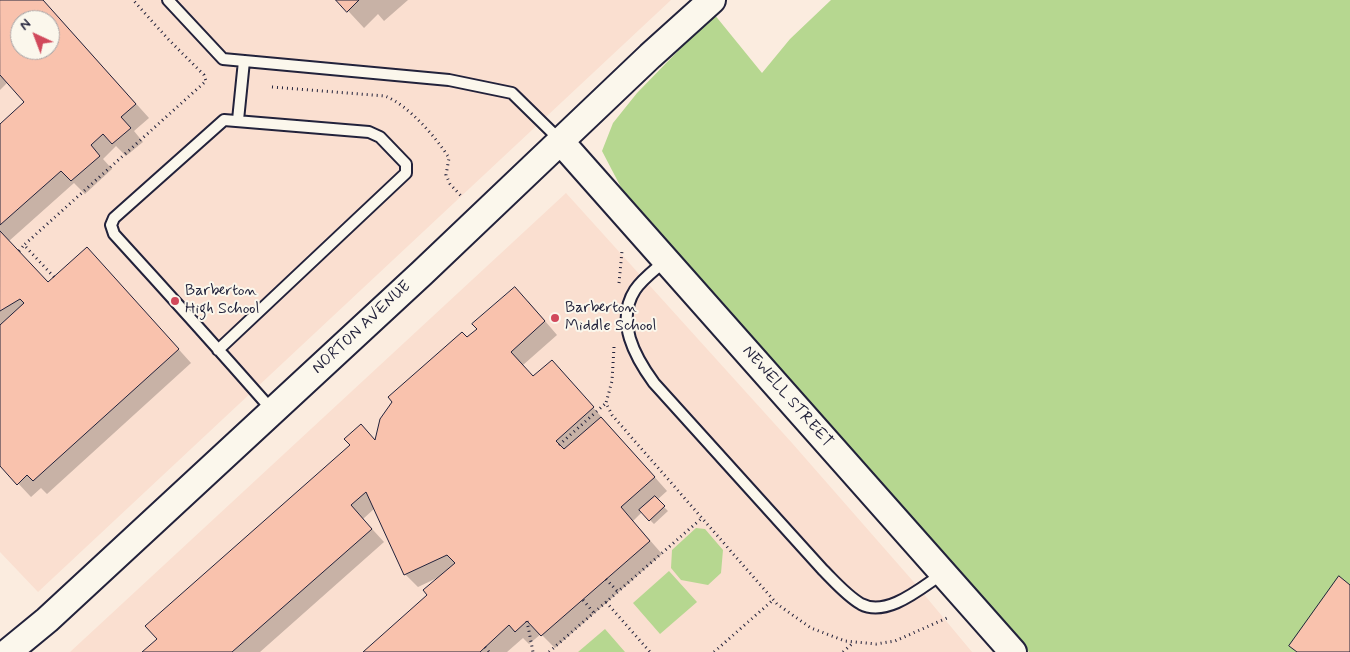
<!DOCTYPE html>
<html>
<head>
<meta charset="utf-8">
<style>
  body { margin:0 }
  #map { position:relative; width:1350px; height:652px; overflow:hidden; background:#fbecdf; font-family:Mynerve,sans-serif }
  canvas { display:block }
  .north { position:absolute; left:10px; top:10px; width:50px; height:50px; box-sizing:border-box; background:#fbf7ec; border:1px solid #a4a2a5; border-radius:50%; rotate:317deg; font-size:14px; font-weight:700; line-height:20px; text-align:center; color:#22223b }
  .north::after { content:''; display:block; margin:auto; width:18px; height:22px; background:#d1495b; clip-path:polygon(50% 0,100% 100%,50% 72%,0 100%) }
</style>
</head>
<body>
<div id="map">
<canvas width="1350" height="652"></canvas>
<div class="north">N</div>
</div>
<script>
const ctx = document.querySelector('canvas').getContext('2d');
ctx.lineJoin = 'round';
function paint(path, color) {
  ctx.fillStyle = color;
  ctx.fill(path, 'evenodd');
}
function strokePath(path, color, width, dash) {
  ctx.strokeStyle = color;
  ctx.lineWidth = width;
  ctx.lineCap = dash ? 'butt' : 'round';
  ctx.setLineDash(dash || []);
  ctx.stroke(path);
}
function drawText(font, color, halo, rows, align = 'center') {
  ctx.font = font + ' Mynerve,sans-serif';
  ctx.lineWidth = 4;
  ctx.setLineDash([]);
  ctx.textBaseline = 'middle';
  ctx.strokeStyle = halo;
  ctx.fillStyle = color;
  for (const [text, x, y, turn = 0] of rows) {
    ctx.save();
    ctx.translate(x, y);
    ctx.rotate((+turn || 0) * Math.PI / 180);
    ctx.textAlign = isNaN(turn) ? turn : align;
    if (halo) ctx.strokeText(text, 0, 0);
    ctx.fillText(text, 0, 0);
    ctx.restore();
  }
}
paint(new Path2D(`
  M 0,0 L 671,0 L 38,592 L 0,552 ZM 20,20 L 50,20 L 50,50 L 20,50 Z
  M 566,193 L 792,443 L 912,580 L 972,652 L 70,652 Z`), '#fadfd0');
paint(new Path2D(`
  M 831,0 L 1350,0 L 1350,652 L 1029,652 L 626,197 L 602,151 L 613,123 L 637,93 L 714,14 L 762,73 L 790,39 Z
  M 696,528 L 705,529 L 723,550 L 721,573 L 708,585 L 681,580 L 671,568 L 672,550 Z
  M 669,571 L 697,602 L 660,634 L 633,603 Z
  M 605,629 L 625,652 L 578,652 Z`), '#b6d790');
paint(new Path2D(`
  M 0,0 L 43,0 L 149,118 L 134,131 L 143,142 L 126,156 L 116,146 L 103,159 L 112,169 L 85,194 L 74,183 L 9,241 L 49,283 L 100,262 L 191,363 L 47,494 L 41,488 L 31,497 L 0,464 L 0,125 L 26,102 L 8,82 L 0,90 ZM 20,20 L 50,20 L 50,50 L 20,50 Z
  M 338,0 L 408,0 L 384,21 L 378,14 L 364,28 Z
  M 528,301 L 557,335 L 523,365 L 533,377 L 552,361 L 667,491 L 657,500 L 668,511 L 654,524 L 642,512 L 633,521 L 662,554 L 555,648 L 541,634 L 529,644 L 523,638 L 507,652 L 365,652 L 429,595 L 437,578 L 418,587 L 405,574 L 375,508 L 363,519 L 384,542 L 260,652 L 144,652 L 376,441 L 467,339 Z`), '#0003');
const building = new Path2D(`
  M 0,0 L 43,0 L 136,104 L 121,117 L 131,128 L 112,144 L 103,134 L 91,145 L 100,156 L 71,181 L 61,171 L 0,225 L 0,124 L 24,102 L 0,75 ZM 20,20 L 50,20 L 50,50 L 20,50 Z
  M 336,0 L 359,0 L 347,12 Z
  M 0,231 L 48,282 L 87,247 L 179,349 L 33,481 L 27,475 L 17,485 L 0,466 L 0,325 L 24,303 L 20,299 L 0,311 Z
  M 515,287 L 545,321 L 511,352 L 533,376 L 552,360 L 594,407 L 556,441 L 564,449 L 601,417 L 655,477 L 621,507 L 650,541 L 541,636 L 527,621 L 515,632 L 509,625 L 480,652 L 363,652 L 427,595 L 423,590 L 455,563 L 447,555 L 404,575 L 366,492 L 351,505 L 372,529 L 232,652 L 142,652 L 157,639 L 145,626 L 350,445 L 344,439 L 361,424 L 375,440 L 380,419 L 392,402 L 388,397 L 462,332 L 467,337 L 477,329 L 472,324 Z
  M 655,496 L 665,506 L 649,521 L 639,510 Z
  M 1339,576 L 1350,585 L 1350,652 L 1297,652 L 1289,646 Z`);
paint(building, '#f9c2ad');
strokePath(building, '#22223b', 1);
const lane = new Path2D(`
  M 168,0 L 223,59 L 449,80 L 512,93 L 561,141
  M 238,120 L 244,61
  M 666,260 C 656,269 642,279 635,290 C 615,321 635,357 654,383 L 823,570 C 835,582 847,596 861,604 C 887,618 922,587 942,574
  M 218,350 L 406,173 L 406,164 L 380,137 L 369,132 L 224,120 L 114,218 L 111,225 L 114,234 C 167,292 220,351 272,410`);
const secondary = new Path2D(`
  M 561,142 L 1013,652
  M 8,652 L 47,620 L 422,273 L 650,56 L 712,0`);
strokePath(lane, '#22223b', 14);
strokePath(secondary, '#22223b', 30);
strokePath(new Path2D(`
  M 272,87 L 385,96 C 408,105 436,137 449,158 L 446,175 L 450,184 L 462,197
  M 19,251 L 24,245
  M 54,277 L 24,245 L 206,81 L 204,75 L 168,39 L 133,0
  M 619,283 L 622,251
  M 614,347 L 612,381 L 606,403 L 612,415 L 777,604 L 811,628 L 845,641 L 876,644 L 895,641 L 947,618
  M 559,445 L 606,403
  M 606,579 L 618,592
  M 583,600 L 594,613
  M 606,602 L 650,652
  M 527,621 L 533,652
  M 485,647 L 489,652
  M 549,652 L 702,518
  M 714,652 L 773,600
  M 843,652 L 854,642`), '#22223b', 3, [1, 4]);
strokePath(lane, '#fbf7ec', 10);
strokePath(secondary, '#fbf7ec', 26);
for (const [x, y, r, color] of [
  [175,301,5,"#d1495b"],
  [555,318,5,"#d1495b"]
]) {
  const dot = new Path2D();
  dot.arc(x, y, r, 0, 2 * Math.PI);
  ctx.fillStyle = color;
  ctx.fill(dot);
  strokePath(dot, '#fbf7ec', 2);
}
drawText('16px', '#22223b', '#fbf7ec', [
  ["Barberton",185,292],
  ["High School",185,310],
  ["Barberton",565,309],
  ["Middle School",565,327]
], 'left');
drawText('16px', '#22223b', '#fbf7ec', [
  ["NORTON AVENUE",362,328,-43],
  ["NEWELL STREET",787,397,49]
]);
</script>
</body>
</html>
